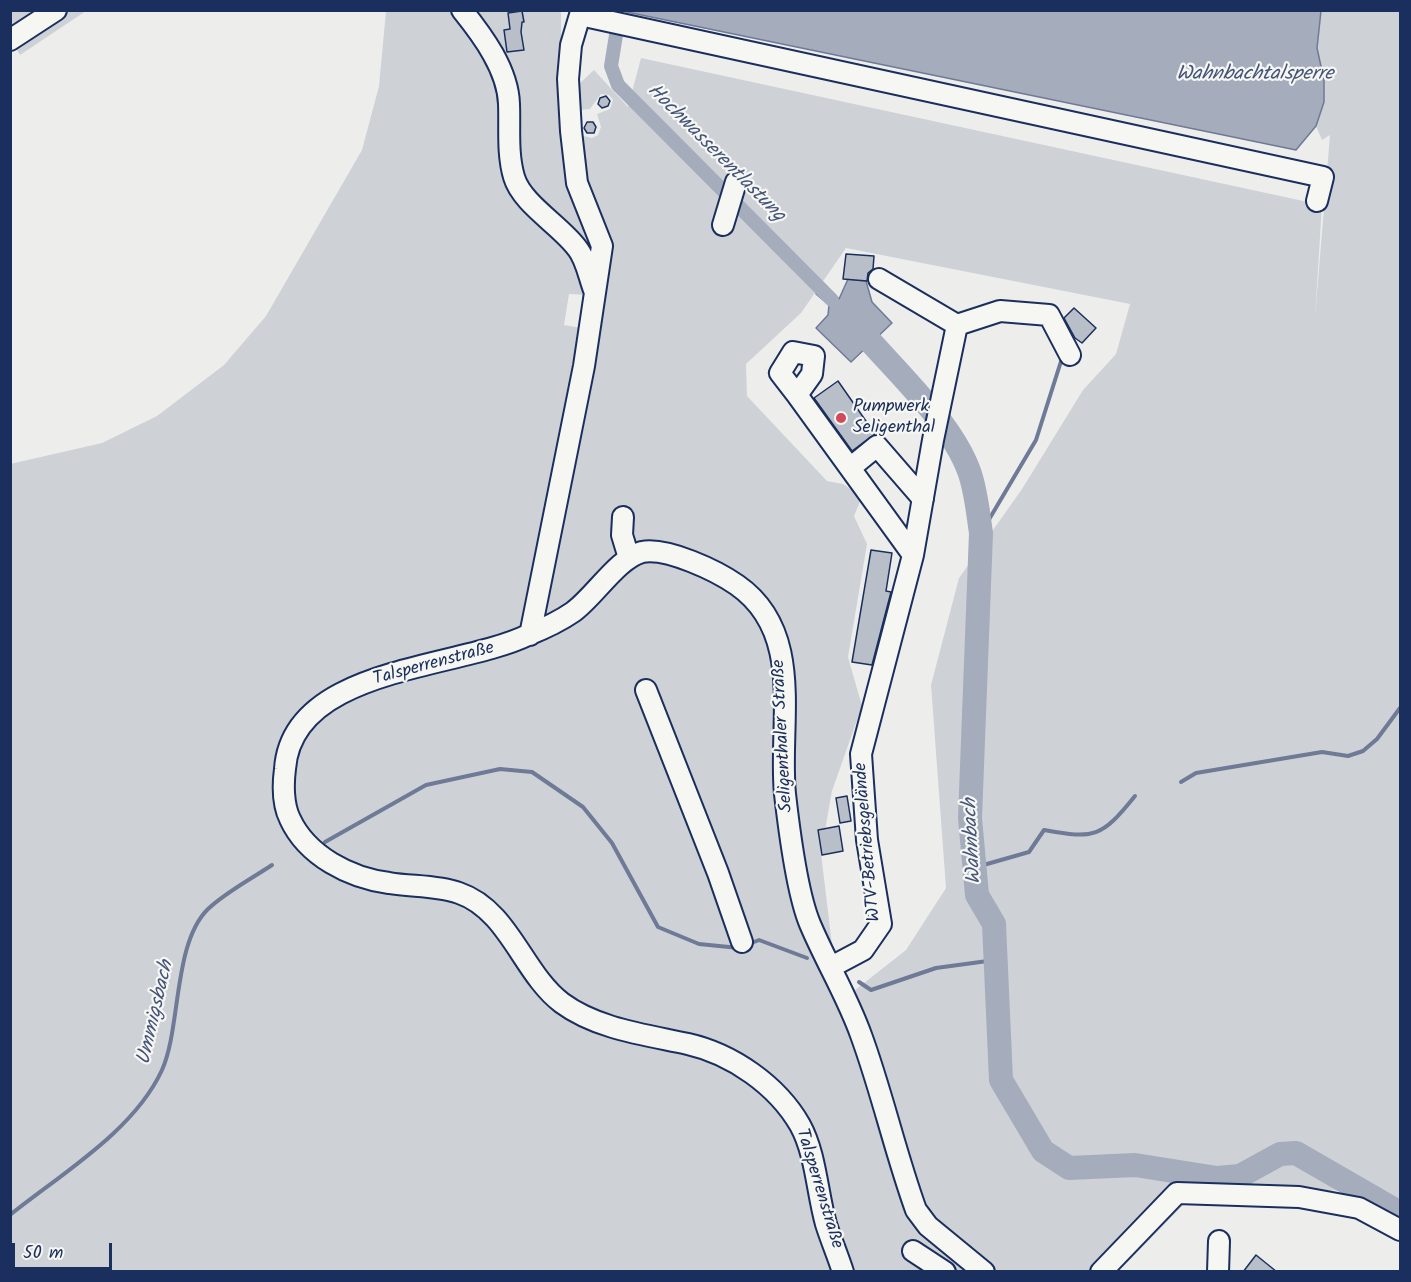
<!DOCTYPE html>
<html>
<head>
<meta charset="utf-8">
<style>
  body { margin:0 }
  #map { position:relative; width:1411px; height:1282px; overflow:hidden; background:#edeeec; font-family:Kalam,sans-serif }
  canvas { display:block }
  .frame { position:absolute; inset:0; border:12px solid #1b2f5e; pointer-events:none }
  .scale { position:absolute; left:12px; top:1243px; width:100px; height:27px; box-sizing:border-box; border:3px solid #1b2f5e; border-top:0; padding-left:8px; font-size:18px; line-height:21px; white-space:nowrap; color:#1b2f5e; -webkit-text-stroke:4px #f6f6f2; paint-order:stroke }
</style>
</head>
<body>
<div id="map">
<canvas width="1411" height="1282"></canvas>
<div class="frame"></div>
<div class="scale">50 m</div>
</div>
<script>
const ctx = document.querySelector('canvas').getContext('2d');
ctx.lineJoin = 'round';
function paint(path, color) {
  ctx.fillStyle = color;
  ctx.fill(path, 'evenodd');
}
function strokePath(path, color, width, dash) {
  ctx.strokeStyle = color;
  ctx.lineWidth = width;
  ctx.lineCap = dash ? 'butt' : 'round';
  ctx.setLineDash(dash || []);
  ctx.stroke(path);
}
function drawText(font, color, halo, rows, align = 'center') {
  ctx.font = font + ' Kalam,sans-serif';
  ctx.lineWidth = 4.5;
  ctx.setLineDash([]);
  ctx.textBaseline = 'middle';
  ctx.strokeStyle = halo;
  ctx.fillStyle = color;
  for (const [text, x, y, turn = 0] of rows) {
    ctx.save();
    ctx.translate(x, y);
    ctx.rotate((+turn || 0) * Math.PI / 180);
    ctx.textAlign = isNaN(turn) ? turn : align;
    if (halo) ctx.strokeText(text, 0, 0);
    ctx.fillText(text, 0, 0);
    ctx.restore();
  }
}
paint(new Path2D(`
  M 10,11 L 86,11 L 20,55 L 11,39 Z
  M 386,11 L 561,11 L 561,141 L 568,182 L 589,225 L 603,220 L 586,182 L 580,135 L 592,138 L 598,135 L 601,127 L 597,114 L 610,109 L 613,100 L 609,95 L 601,94 L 590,109 L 579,110 L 579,84 L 594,70 L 628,107 L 641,58 L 1322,205 L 1315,317 L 1330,135 L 1322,140 L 1316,126 L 1324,102 L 1324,80 L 1317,48 L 1321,11 L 1400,11 L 1400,1220 L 1343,1190 L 1191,1197 L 1118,1272 L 11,1271 L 10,464 L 102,443 L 157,416 L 224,365 L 266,316 L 362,150 L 379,86 ZM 846,248 L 1130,304 L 1116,354 L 1083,390 L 1022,489 L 959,578 L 931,685 L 946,888 L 906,950 L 850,994 L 832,945 L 821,853 L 832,791 L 862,706 L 848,657 L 867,544 L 854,516 L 862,497 L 843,484 L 827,481 L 747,396 L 746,364 L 801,313 ZM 569,294 L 587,295 L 588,329 L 564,325 Z`), '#ced2d7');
const water = new Path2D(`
  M 622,11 L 1321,11 L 1317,48 L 1324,80 L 1324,102 L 1316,126 L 1296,150 Z
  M 848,279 L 866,281 L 872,302 L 892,323 L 851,362 L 816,328 L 828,315 L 829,305 L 816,294 L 824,285 L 839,299 Z`);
paint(water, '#a5acbc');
strokePath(water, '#6e7a96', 1.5);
strokePath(new Path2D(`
  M 981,533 L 1036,440 L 1063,355
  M 1181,782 L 1196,773 L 1322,752 L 1348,756 L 1363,751 L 1377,739 L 1400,708
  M 325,842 L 426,785 L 500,769 L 532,772 L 583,807 L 612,843 L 658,927 L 699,944 L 739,948
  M 973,868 L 1029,852 L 1044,830 C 1095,839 1101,838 1135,796
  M 749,944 L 759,940 L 807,958
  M 859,982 L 871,990 L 936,968 L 995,960
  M 10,1215 C 61,1174 134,1131 162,1070 C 181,1028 173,943 208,909 C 226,892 251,879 272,865`), '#6e7a96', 4);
strokePath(new Path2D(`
  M 616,35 L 611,66 L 618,85 L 832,300`), '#a5acbc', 14);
strokePath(new Path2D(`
  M 855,318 L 854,323 C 890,366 950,419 969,471 C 976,490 978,513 981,533 L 970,818 L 977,895 L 994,924 L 1001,1080 L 1043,1151 L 1069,1168 L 1135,1165 L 1217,1178 L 1240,1176 L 1280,1154 L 1296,1153 L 1400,1213`), '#a5acbc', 24);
const building = new Path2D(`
  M 522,11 L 524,22 L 522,22 L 521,32 L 524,50 L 507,52 L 504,30 L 510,29 L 508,13 Z
  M 606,96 L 610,101 L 608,106 L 602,108 L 598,104 L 600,98 Z
  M 587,122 L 593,122 L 596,127 L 594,133 L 587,133 L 584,128 Z
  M 846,254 L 874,256 L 873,269 L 868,273 L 867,281 L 843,279 Z
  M 1074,308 L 1096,328 L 1082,343 L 1075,338 L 1064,318 Z
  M 838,381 L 875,434 L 852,451 L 814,398 Z
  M 871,550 L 892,553 L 886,591 L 891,592 L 872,665 L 852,662 Z
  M 847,796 L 851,821 L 840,823 L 836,798 Z
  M 839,826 L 843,851 L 822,855 L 818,830 Z
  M 1256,1255 L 1277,1272 L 1243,1272 Z`);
paint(building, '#b9bfc8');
strokePath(building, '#1b2f5e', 1.5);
const minor = new Path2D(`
  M 462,10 C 483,36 508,70 509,104 C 510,128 507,153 514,177 C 522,204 560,225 577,248 C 586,259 589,277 594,290
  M 10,40 L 56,10
  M 723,225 L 736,182
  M 879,279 L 957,325 L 1000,311 L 1049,315 L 1070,355
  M 797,395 L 812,374 L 814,356 L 793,352 L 780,373 L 797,395 L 913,555
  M 850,468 L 877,446 L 923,499
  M 623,517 L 622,535 L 629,558
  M 530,635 L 584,366 L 602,246 L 577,183 L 571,131 L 568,79 L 571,45 L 580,15 L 1323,177 L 1317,201
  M 646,690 L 718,873 L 742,942
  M 831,967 L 863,950 L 881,924 L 867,840 L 861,754 L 913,555 L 933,440 L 957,325
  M 913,1251 L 945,1272
  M 843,1272 C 838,1256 831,1240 826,1224 C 817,1192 816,1154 800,1125 C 777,1085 732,1054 688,1044 C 647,1035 597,1029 562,1003 C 523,974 509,910 459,893 C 436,885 412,887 389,883 C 350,878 307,856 290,819 C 283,805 283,784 285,769 C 292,667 458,669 528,635 C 543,629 560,621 573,612 C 594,597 618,558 642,552 C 667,547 717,571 737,585 C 806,633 778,724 785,794 C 789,829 797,893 810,924 C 826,962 847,996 861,1035 C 882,1092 895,1152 916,1210 L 928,1226 L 984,1272
  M 1101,1272 L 1177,1193 L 1299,1197 L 1359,1208 L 1400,1230
  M 1218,1272 L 1219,1241`);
strokePath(minor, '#1b2f5e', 24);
strokePath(minor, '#f6f6f2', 20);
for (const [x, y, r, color] of [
  [841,418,6,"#d1495b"]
]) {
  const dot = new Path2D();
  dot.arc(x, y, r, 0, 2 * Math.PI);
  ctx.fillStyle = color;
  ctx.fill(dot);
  strokePath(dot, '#f6f6f2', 2);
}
drawText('18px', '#1b2f5e', '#f6f6f2', [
  ["Pumpwerk",853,408],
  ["Seligenthal",853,429]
], 'left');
drawText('18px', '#1b2f5e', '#f6f6f2', [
  ["Talsperrenstraße",434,665,-15],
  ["Seligenthaler Straße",784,736,-93],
  ["WTV-Betriebsgelände",869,842,-95],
  ["Talsperrenstraße",818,1189,73]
]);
drawText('italic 20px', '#44547a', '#f6f6f2', [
  ["Wahnbachtalsperre",1255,76],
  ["Hochwasserentlastung",715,154,45],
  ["Wahnbach",974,841,-93],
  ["Ummigsbach",157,1013,-77]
]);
</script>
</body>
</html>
